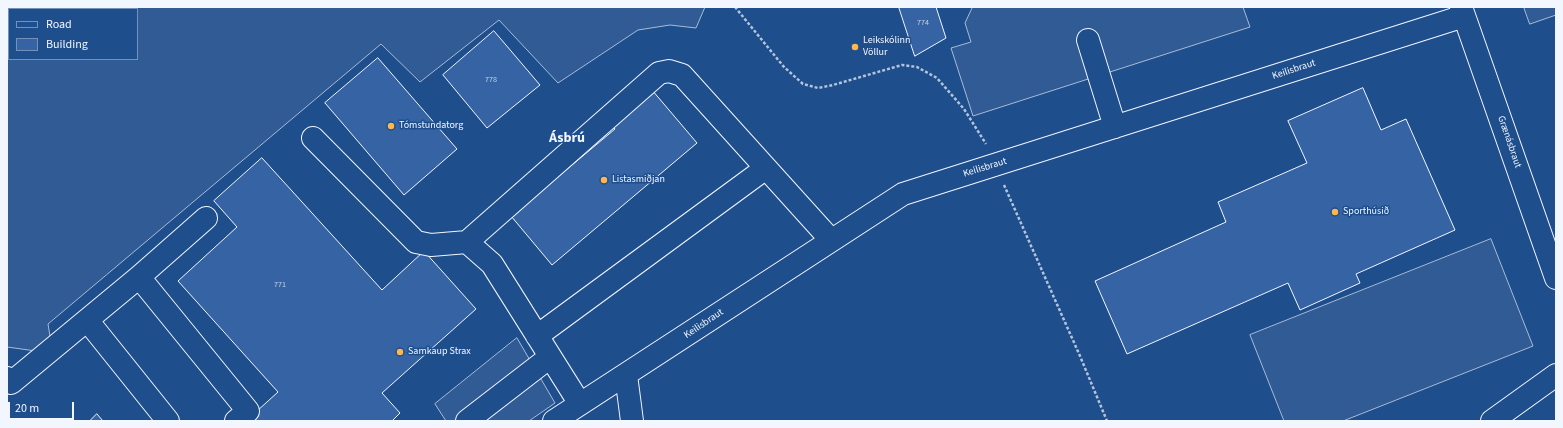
<!DOCTYPE html>
<html>
<head>
<meta charset="utf-8">
<style>
  body { margin:0 }
  #map { position:relative; width:1563px; height:428px; overflow:hidden; background:#1f4e8c; font-family:"Source Sans 3",sans-serif }
  canvas { display:block }
  .frame { position:absolute; inset:0; border:8px solid #f2f6ff; pointer-events:none }
  .legend { position:absolute; left:8px; top:8px; width:130px; height:52px; box-sizing:border-box; background:#1f4e8c; border:1px solid #7391ba; margin:0; padding:5px 7px; list-style:none; font-size:12px; color:#f2f6ff }
  .legend li { display:flex; align-items:center; gap:8px; height:20px }
  .legend b { width:20px; border:1px solid #7391ba }
  .scale { position:absolute; left:8px; top:402px; width:66px; height:18px; box-sizing:border-box; border:2px solid #f2f6ff; border-top:0; padding-left:5px; font-size:12px; line-height:14px; white-space:nowrap; color:#f2f6ff; -webkit-text-stroke:3px #1f4e8c; paint-order:stroke }
</style>
</head>
<body>
<div id="map">
<canvas width="1563" height="428"></canvas>
<div class="frame"></div>
<ul class="legend">
<li><b style="height:5px;background:#1f4e8c"></b>Road</li>
<li><b style="height:11px;background:#3563a3"></b>Building</li>
</ul>
<div class="scale">20 m</div>
</div>
<script>
const ctx = document.querySelector('canvas').getContext('2d');
ctx.lineJoin = 'round';
function paint(path, color) {
  ctx.fillStyle = color;
  ctx.fill(path, 'evenodd');
}
function strokePath(path, color, width, dash) {
  ctx.strokeStyle = color;
  ctx.lineWidth = width;
  ctx.lineCap = dash ? 'butt' : 'round';
  ctx.setLineDash(dash || []);
  ctx.stroke(path);
}
function drawText(font, color, halo, rows, align = 'center') {
  ctx.font = font + ' "Source Sans 3",sans-serif';
  ctx.lineWidth = 3;
  ctx.setLineDash([]);
  ctx.textBaseline = 'middle';
  ctx.strokeStyle = halo;
  ctx.fillStyle = color;
  for (const [text, x, y, turn = 0] of rows) {
    ctx.save();
    ctx.translate(x, y);
    ctx.rotate((+turn || 0) * Math.PI / 180);
    ctx.textAlign = isNaN(turn) ? turn : align;
    if (halo) ctx.strokeText(text, 0, 0);
    ctx.fillText(text, 0, 0);
    ctx.restore();
  }
}
const built = new Path2D(`
  M 7,7 L 705,7 L 696,28 L 670,25 L 638,30 L 558,83 L 499,20 L 420,82 L 381,44 L 48,324 L 51,342 L 43,352 L 7,347 ZM 9,9 L 137,9 L 137,59 L 9,59 Z
  M 976,7 L 1243,7 L 1250,27 L 973,116 L 951,48 L 971,42 L 965,23 L 972,8 Z
  M 1524,7 L 1556,7 L 1556,15 L 1530,24 Z
  M 1491,239 L 1533,346 L 1343,421 L 1284,421 L 1250,335 Z
  M 517,338 L 555,403 L 529,421 L 446,421 L 435,404 Z`);
paint(built, '#305b95');
strokePath(built, '#a8bbd7', 1);
const building = new Path2D(`
  M 899,7 L 936,7 L 946,38 L 915,56 Z
  M 494,31 L 540,85 L 487,128 L 443,75 Z
  M 378,58 L 457,149 L 404,195 L 325,103 Z
  M 1363,88 L 1381,130 L 1406,119 L 1455,230 L 1356,274 L 1360,283 L 1300,310 L 1288,283 L 1127,354 L 1095,281 L 1226,222 L 1218,202 L 1307,163 L 1288,121 Z
  M 652,90 L 697,143 L 552,265 L 511,216 L 615,129 L 611,124 Z
  M 262,158 L 382,290 L 424,251 L 476,309 L 382,393 L 400,413 L 392,421 L 246,421 L 278,392 L 178,281 L 237,227 L 214,201 Z
  M 97,414 L 103,421 L 90,421 Z`);
paint(building, '#3563a3');
strokePath(building, '#f2f6ff', 1);
const minor = new Path2D(`
  M 1461,7 L 1556,278
  M 1088,40 L 1115,127
  M 313,138 L 416,242 L 431,245 L 467,242 L 492,264 L 580,404
  M 467,242 L 659,73 L 669,71 L 682,75 L 831,240
  M 139,277 L 248,411 L 236,421
  M 87,320 L 168,421
  M 537,336 L 766,168
  M 626,375 L 632,421
  M 7,378 L 11,383 L 139,277 L 206,218
  M 467,421 L 550,357
  M 554,421 L 903,194 L 1464,16
  M 1492,421 L 1556,375`);
strokePath(minor, '#f2f6ff', 24);
strokePath(new Path2D(`
  M 735,7 L 784,67 L 803,84 L 818,88 L 833,85 L 902,65 L 917,67 L 937,78 L 964,109 L 986,144
  M 1004,185 L 1080,356 L 1107,421`), '#b3c4dc', 2.5, [3, 2]);
strokePath(minor, '#1f4e8c', 22);
for (const [x, y, r, color] of [
  [855,47,4,"#ffb74d"],
  [391,126,4,"#ffb74d"],
  [604,180,4,"#ffb74d"],
  [1335,212,4,"#ffb74d"],
  [400,352,4,"#ffb74d"]
]) {
  const dot = new Path2D();
  dot.arc(x, y, r, 0, 2 * Math.PI);
  ctx.fillStyle = color;
  ctx.fill(dot);
  strokePath(dot, '#1f4e8c', 1.5);
}
drawText('8px', '#c3d1e8', null, [
  ["774",923,23],
  ["778",491,80],
  ["771",280,285]
]);
drawText('10px', '#f2f6ff', '#1f4e8c', [
  ["Leikskólinn",863,41],
  ["Völlur",863,53],
  ["Tómstundatorg",399,126],
  ["Listasmiðjan",612,180],
  ["Sporthúsið",1343,212],
  ["Samkaup Strax",408,352]
], 'left');
drawText('10px', '#f2f6ff', '#1f4e8c', [
  ["Keilisbraut",1294,70,-18],
  ["Grænásbraut",1509,142,71],
  ["Keilisbraut",985,168,-17],
  ["Keilisbraut",704,324,-34]
]);
drawText('bold 14px', '#f2f6ff', '#1f4e8c', [
  ["Ásbrú",567,139]
]);
</script>
</body>
</html>
